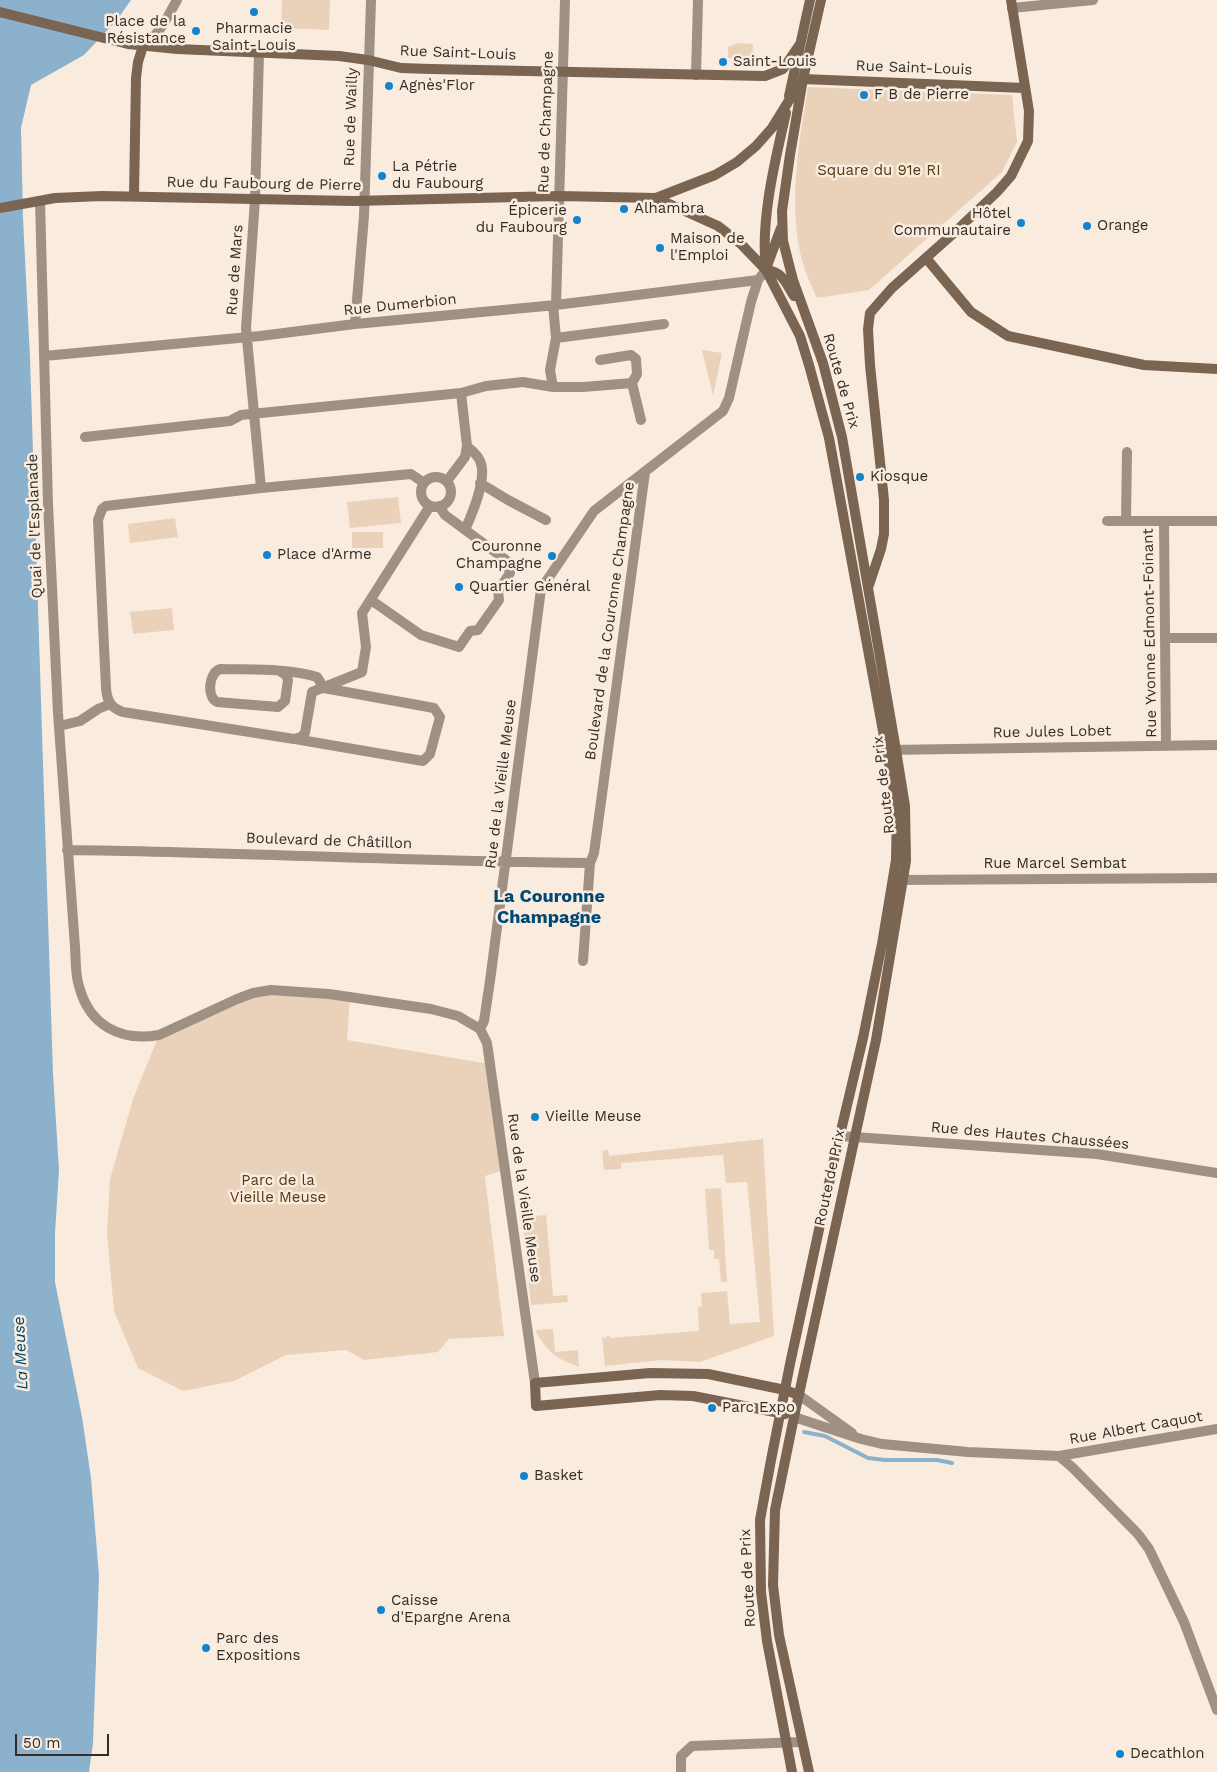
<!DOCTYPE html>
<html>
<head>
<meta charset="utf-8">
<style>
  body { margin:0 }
  #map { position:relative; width:1217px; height:1772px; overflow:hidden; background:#f9ecde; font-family:"Work Sans",sans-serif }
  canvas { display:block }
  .scale { position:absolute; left:15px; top:1734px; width:94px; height:22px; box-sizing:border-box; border:2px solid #322d28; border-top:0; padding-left:6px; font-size:15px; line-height:18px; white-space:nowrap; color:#322d28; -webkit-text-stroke:4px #f9ecde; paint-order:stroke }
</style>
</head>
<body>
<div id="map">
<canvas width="1217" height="1772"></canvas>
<div class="scale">50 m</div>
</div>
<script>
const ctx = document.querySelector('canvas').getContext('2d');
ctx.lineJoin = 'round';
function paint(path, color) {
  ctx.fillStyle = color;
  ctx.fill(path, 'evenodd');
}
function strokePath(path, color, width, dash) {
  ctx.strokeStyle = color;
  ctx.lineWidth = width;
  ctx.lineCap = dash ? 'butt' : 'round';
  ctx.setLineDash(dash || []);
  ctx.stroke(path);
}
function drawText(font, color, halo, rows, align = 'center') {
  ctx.font = font + ' "Work Sans",sans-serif';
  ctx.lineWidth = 5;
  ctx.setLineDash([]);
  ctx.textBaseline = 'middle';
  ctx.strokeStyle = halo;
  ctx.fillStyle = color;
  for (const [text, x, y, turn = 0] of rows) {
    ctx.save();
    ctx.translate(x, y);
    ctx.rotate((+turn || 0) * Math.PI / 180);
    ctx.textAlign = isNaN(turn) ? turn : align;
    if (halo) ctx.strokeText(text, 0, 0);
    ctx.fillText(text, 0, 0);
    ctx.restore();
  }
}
paint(new Path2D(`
  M 282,0 L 330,0 L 329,30 L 281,28 Z
  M 739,43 L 753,44 L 752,59 L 728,58 L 728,47 Z
  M 808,87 L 1012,95 L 1017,142 L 1002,172 L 869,290 L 817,298 C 810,283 803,268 800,252 C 789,198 799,141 808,87 Z
  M 702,350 L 722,353 L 713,396 Z
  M 398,497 L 401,523 L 350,528 L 347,502 Z
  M 175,518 L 178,537 L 130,543 L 128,524 Z
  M 352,532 L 383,532 L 383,548 L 352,548 Z
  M 172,608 L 174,630 L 133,634 L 130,612 Z
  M 253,993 L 350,997 L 347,1040 L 490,1064 L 504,1170 L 485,1176 L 504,1336 L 449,1339 L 438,1352 L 364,1360 L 346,1350 L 286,1355 L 234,1381 L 183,1391 L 138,1368 L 114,1311 L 107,1233 L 110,1179 L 133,1099 L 159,1035 Z
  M 763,1139 L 774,1336 L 700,1362 L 662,1360 L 605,1366 L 602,1337 L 606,1338 L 607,1336 L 609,1336 L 610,1338 L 699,1331 L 698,1307 L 702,1306 L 701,1293 L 727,1291 L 730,1324 L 760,1322 L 747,1182 L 726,1183 L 723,1155 L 621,1163 L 621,1169 L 604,1170 L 602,1151 L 608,1150 L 609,1156 Z
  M 721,1188 L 727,1282 L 721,1282 L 719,1259 L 714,1259 L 714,1250 L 709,1250 L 705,1189 Z
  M 546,1215 L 553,1296 L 567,1295 L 568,1302 L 531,1305 L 522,1217 Z
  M 553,1329 L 555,1352 L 578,1350 L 579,1367 C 557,1359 548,1353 536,1332 L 536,1330 Z`), '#e9d2b9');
paint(new Path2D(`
  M 0,0 L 131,0 L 117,20 L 84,55 L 31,85 L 21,128 L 23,218 L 30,358 L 53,1074 L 59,1170 L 55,1233 L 55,1282 L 82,1417 L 91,1478 L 99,1576 L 93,1743 L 89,1772 L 0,1772 Z`), '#8cb1cd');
strokePath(new Path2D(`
  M 804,1432 L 825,1436 L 868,1458 L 885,1460 L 937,1460 L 952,1463`), '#8cb1cd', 4);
strokePath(new Path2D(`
  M 1012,8 L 1093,0
  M 143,46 C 160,34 167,18 177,0
  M 259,53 L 255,200 L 246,328 L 261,488
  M 696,75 L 698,0
  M 40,201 L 48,504 L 58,713 L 75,947 C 76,960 75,974 79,986 C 89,1025 120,1042 159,1035 L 237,999 L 253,993 L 271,990 L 329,994 L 431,1009 L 458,1016 L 480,1029
  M 553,305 L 556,338 L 664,324
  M 556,305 L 565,0
  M 355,324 L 364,216 L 371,0
  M 556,338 L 550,370 L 553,387 L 583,387 L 632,383 L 637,374 L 636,359 L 631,355 L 600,360
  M 44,356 L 260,336 L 355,324 L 556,305 L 758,280
  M 632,383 L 641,420
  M 461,393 L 486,386 L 523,382 L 553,387
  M 85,437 L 230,421 L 241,415 L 461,393 L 467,446 L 465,457 L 447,481
  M421 492a15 15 0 1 1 30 0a15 15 0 1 1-30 0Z
  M 424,483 L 411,474 L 261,488 L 106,506 L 102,509 L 98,520 L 106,688 C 107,701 111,708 123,712 L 294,739 L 301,737 L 305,733 L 312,692 L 362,672 L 366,647 L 362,613 L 430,506
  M 480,483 L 508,500 L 546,520
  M 1107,521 L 1217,521
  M 1126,521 L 1127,452
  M 1164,521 L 1166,746
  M 465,530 C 472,514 488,478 480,461 C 478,455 471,450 467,446
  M 371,600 L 421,635 L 459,647 L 470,631 L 478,630 L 499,600 L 498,591 L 510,573 L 506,560 L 445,515 L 439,506
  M 1165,638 L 1217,638
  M 281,672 L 286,675 L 288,680 L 285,701 L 278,707 L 217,702 C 206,697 209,671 221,669 C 251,670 288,668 317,677 L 324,688 L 434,708 L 440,717 L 430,754 L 423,761 L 295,739
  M 59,726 L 80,721 L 98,709 L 110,704
  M 888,750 L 1217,745
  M 67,850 C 241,852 416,862 590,863
  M 896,880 L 1217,878
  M 583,961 L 590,863 L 594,853 L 601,802 L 645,472
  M 840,1136 L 1097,1154 L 1217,1173
  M 535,1383 L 487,1043 L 480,1029 L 484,1021 L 490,981 L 541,589 L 594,511 L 723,411 L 729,398 L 751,302 L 758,280 L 766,270
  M 799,1395 L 852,1433
  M 794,1417 L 861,1439 L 882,1444 L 968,1452 L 1059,1456 L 1217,1429
  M 1059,1456 L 1073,1468 L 1138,1534 L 1149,1549 L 1184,1622 L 1217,1710
  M 681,1772 L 681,1756 L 692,1746 L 802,1742`), '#a09084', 10);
strokePath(new Path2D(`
  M 0,12 L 128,44 L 177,49 L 339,56 L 368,60 L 401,68 L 431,69 L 765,76 L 783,69 L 800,44
  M 803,79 L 1024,88
  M 789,96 L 810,0
  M 134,196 L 136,78 L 138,62 L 143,46
  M 656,198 L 718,226 L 741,244 L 766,270 L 800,336 L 809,365 L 829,438 L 897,807 L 896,860 L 882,944 L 863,1038 L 834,1160 L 790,1364 L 771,1460 L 760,1520 L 761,1592 L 767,1641 L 792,1772
  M 0,208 L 55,198 L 102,196 L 354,201 L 559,196 L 656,198 L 715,175 L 737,162 L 756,146 L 772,128 L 798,86
  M 926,258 L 971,312 L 1008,336 L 1144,365 L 1217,369
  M 767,266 L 781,228
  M 766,270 C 760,221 775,161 786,113
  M 766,270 C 783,272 785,282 794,296
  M 868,588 L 881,549 L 884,534 L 884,500 L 870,365 L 868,329 L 870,313 L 892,288 L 955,232 L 997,192 L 1011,176 L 1028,141 L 1029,111 L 1011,0
  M 785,1414 L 693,1396 L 660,1395 L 536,1406 L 535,1383 L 650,1373 L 708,1374 L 785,1390 L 799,1395
  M 809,1772 L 779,1635 L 773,1585 L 775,1510 L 794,1417 L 876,1040 L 906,861 L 905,806 L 896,750 L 842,437 L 823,363 L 793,280 L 783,241 L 782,211 L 790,155 L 803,79 L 821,0`), '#7a6452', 10);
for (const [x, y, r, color] of [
  [254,12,5,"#1283cc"],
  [196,31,5,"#1283cc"],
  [723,62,5,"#1283cc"],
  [389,86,5,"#1283cc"],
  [864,95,5,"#1283cc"],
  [382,176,5,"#1283cc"],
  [624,209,5,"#1283cc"],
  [577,220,5,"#1283cc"],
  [1021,223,5,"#1283cc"],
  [1087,226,5,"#1283cc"],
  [660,248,5,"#1283cc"],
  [860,477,5,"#1283cc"],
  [267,555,5,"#1283cc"],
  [552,556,5,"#1283cc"],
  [459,587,5,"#1283cc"],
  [535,1117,5,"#1283cc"],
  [712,1408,5,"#1283cc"],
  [524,1476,5,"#1283cc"],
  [381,1610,5,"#1283cc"],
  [206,1648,5,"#1283cc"],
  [1120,1754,5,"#1283cc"]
]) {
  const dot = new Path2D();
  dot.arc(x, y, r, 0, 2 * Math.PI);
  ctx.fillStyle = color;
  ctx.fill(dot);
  strokePath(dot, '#f9ecde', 2);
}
drawText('15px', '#322d28', '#f9ecde', [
  ["Place de la",186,22,"right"],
  ["Résistance",186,39,"right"],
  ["Pharmacie",254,29,"center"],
  ["Saint-Louis",254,46,"center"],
  ["Saint-Louis",733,62],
  ["Agnès'Flor",399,86],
  ["F B de Pierre",874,95],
  ["La Pétrie",392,167],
  ["du Faubourg",392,184],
  ["Alhambra",634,209],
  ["Épicerie",567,211,"right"],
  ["du Faubourg",567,228,"right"],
  ["Hôtel",1011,214,"right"],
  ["Communautaire",1011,231,"right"],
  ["Orange",1097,226],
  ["Maison de",670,239],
  ["l'Emploi",670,256],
  ["Kiosque",870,477],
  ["Couronne",542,547,"right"],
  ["Champagne",542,564,"right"],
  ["Place d'Arme",277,555],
  ["Quartier Général",469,587],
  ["Vieille Meuse",545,1117],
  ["Parc Expo",722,1408],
  ["Basket",534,1476],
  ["Caisse",391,1601],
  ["d'Epargne Arena",391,1618],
  ["Parc des",216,1639],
  ["Expositions",216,1656],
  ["Decathlon",1130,1754]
], 'left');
drawText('15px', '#322d28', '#f9ecde', [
  ["Rue Saint-Louis",458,53,2],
  ["Rue Saint-Louis",914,68,2],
  ["Rue de Wailly",351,117,-88],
  ["Rue de Champagne",546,122,-88],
  ["Rue du Faubourg de Pierre",264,184,1],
  ["Rue de Mars",235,270,-86],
  ["Rue Dumerbion",400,305,-6],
  ["Route de Prix",841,381,74],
  ["Quai de l'Esplanade",35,526,-92],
  ["Boulevard de la Couronne Champagne",610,621,-82],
  ["Rue Yvonne Edmont-Foinant",1150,633,-91],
  ["Rue Jules Lobet",1052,732,-1],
  ["Rue de la Vieille Meuse",501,784,-83],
  ["Route de Prix",884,785,-97],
  ["Boulevard de Châtillon",329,841,2],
  ["Rue Marcel Sembat",1055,864],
  ["Rue des Hautes Chaussées",1030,1136,5],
  ["Route de Prix",830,1178,-78],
  ["Rue de la Vieille Meuse",524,1198,82],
  ["Rue Albert Caquot",1136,1428,-10],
  ["Route de Prix",748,1578,-93]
]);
drawText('15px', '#58380f', '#f9ecde', [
  ["Square du 91e RI",879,171],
  ["Parc de la",278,1181],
  ["Vieille Meuse",278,1198]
]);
drawText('italic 16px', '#01456b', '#f9ecde', [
  ["La Meuse",21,1353,-93]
]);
drawText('bold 18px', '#004977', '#f9ecde', [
  ["La Couronne",549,897],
  ["Champagne",549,918]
]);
</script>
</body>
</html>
